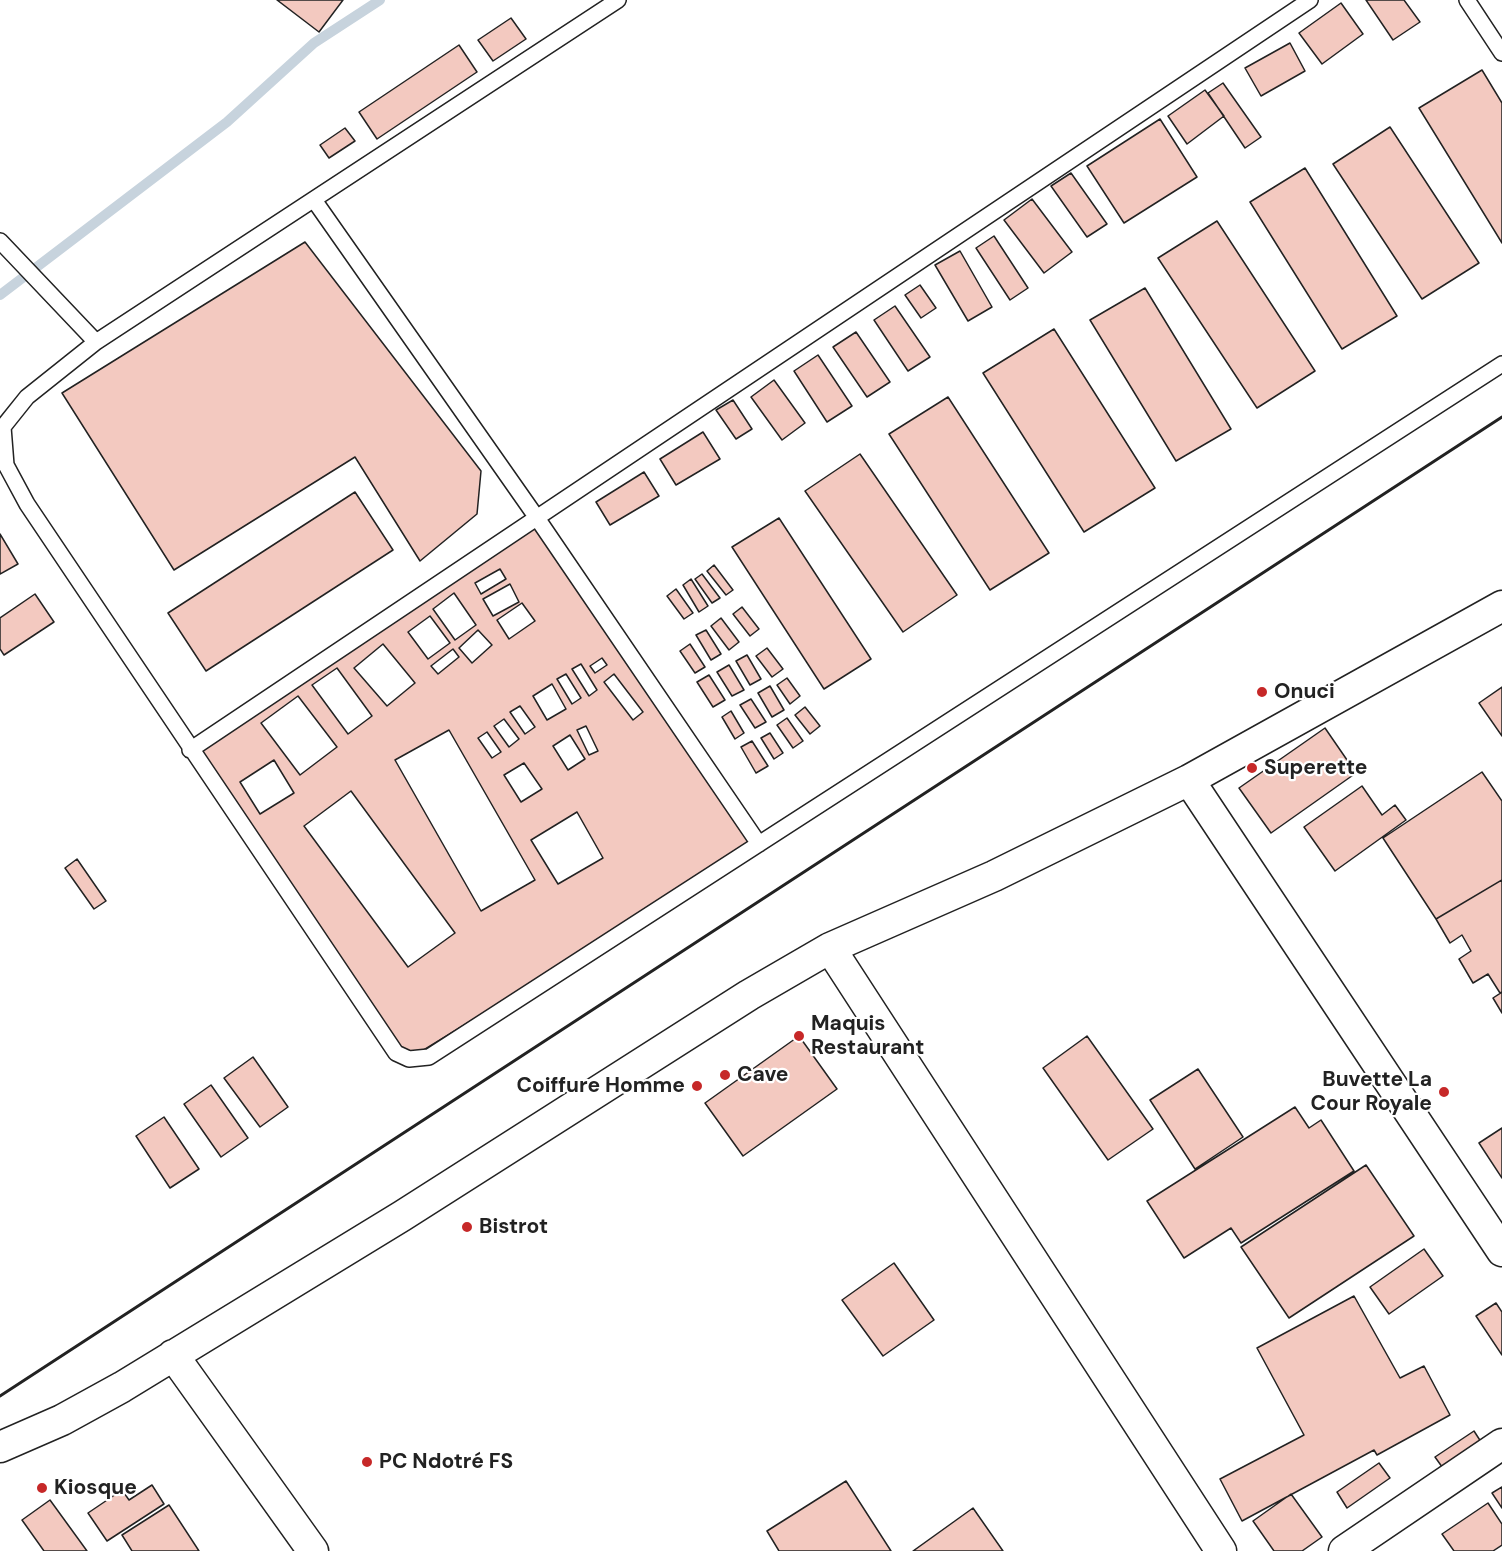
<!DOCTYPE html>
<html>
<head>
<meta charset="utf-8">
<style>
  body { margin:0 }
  canvas { display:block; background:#fff }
</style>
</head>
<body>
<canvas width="1502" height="1551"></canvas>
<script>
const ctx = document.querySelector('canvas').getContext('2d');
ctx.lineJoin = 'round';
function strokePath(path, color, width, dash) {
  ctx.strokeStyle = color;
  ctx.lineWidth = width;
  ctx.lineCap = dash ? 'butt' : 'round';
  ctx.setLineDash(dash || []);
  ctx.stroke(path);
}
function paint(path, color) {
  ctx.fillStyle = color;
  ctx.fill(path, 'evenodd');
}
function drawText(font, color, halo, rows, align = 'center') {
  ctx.font = font + ' "DM Sans",sans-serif';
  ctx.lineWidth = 4.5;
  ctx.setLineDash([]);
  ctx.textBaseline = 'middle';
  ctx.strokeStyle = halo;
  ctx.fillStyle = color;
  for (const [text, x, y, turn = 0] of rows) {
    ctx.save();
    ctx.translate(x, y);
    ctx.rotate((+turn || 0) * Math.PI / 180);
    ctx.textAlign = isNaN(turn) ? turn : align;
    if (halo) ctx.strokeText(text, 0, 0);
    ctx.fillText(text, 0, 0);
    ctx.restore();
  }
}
strokePath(new Path2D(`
  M 0,295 L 227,122 L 314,43 L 380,0`), '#c7d3dd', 10);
const building = new Path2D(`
  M 277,0 L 343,0 L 319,32 Z
  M 1366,0 L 1404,0 L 1420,22 L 1393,40 Z
  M 1341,3 L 1363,34 L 1322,64 L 1299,33 Z
  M 511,18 L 526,39 L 493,61 L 478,40 Z
  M 1290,43 L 1305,71 L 1261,96 L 1245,68 Z
  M 459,45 L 477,72 L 377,139 L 359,112 Z
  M 1482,70 L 1502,103 L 1502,243 L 1419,108 Z
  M 1223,83 L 1261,137 L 1245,148 L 1208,93 Z
  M 1205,90 L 1224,116 L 1187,144 L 1168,116 Z
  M 1160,119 L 1197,177 L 1124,223 L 1087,166 Z
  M 1390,127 L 1479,263 L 1422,299 L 1333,164 Z
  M 345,128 L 355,141 L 329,158 L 320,145 Z
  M 1305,168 L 1397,316 L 1342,349 L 1250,202 Z
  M 1071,173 L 1107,224 L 1087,237 L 1051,186 Z
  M 1032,199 L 1072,252 L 1044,273 L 1004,220 Z
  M 1217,221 L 1315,371 L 1257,408 L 1158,258 Z
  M 994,236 L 1028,288 L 1010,300 L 976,248 Z
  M 305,242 L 481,471 L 477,514 L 420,561 L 355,457 L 174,570 L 62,393 Z
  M 960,251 L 992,307 L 968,321 L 935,265 Z
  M 920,285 L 936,308 L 921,318 L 905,295 Z
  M 1145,288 L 1231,429 L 1176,461 L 1090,320 Z
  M 895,306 L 930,357 L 908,371 L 874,320 Z
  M 1054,329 L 1155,488 L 1084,532 L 983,373 Z
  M 856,332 L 890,382 L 867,397 L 833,347 Z
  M 818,355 L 852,406 L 827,422 L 794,371 Z
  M 774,380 L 805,423 L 782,440 L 751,397 Z
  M 948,397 L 1049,553 L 990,590 L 889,434 Z
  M 733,400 L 752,429 L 736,439 L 716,410 Z
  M 703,432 L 720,459 L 676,485 L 660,459 Z
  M 860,454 L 957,595 L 903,632 L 805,491 Z
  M 644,472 L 659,496 L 610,525 L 596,502 Z
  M 355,492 L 393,550 L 206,671 L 168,613 Z
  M 537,518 L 759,844 L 409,1059 L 190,750 Z
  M 779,518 L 871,659 L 824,689 L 732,547 Z
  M 0,534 L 18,564 L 0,574 Z
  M 714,565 L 733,590 L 726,595 L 707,571 Z
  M 500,569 L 506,579 L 481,594 L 475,583 Z
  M 702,574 L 720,598 L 712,603 L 695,579 Z
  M 691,579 L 708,606 L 699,612 L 683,585 Z
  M 510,584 L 519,602 L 493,616 L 483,599 Z
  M 676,589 L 693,613 L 684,619 L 667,596 Z
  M 454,593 L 476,625 L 455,640 L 433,609 Z
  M 35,594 L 54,622 L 4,655 L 0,649 L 0,618 Z
  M 522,603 L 535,621 L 509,639 L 497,620 Z
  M 742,607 L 759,629 L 750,636 L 733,614 Z
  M 430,616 L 450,643 L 428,659 L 408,632 Z
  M 721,618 L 739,642 L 729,650 L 711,626 Z
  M 478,630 L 492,645 L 472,663 L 459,648 Z
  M 706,630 L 721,654 L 711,660 L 696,635 Z
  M 383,644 L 415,683 L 387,706 L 354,668 Z
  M 690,644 L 705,667 L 695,673 L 680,651 Z
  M 767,648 L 783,669 L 772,677 L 756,656 Z
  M 453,649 L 459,657 L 438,674 L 431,666 Z
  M 747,655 L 761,679 L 750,685 L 736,661 Z
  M 602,658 L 607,665 L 595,673 L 590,666 Z
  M 581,664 L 597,690 L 589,696 L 572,669 Z
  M 729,665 L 744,690 L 732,696 L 717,672 Z
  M 337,668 L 372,716 L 348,734 L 312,685 Z
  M 566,674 L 581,698 L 572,704 L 557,679 Z
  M 614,674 L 643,712 L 633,720 L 604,682 Z
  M 709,675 L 725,700 L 713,707 L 697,682 Z
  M 787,678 L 800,696 L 790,704 L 777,685 Z
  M 552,684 L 566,709 L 547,720 L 533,696 Z
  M 770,686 L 784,710 L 772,717 L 758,693 Z
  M 1502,687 L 1502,736 L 1479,703 Z
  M 298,696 L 337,747 L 300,775 L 261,723 Z
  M 751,699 L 766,722 L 755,728 L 740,705 Z
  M 520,706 L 535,727 L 525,734 L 510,712 Z
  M 805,707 L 820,726 L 810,734 L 795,715 Z
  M 731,711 L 744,733 L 735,739 L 722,717 Z
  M 787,718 L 803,741 L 793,748 L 777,725 Z
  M 504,719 L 519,739 L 509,747 L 494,726 Z
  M 586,726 L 598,751 L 589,755 L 577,730 Z
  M 1325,728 L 1356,773 L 1271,833 L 1239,788 Z
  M 449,730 L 535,880 L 481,911 L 395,760 Z
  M 487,732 L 501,752 L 492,758 L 478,738 Z
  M 770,733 L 783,753 L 774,759 L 761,738 Z
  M 570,735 L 585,759 L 568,770 L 553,746 Z
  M 752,741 L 768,766 L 756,773 L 741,747 Z
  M 274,760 L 294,793 L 260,814 L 240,782 Z
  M 524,763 L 542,789 L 521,802 L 504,775 Z
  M 1482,772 L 1502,801 L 1502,880 L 1436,919 L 1383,838 Z
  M 1362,786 L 1382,815 L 1395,805 L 1406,820 L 1335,871 L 1304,827 Z
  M 351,791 L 455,933 L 408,967 L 304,826 Z
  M 577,812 L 603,858 L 558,884 L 531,840 Z
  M 77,859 L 106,901 L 94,909 L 65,868 Z
  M 1502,880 L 1502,992 L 1500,993 L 1488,974 L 1473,983 L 1459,959 L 1471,951 L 1462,935 L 1450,943 L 1436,919 Z
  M 1502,992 L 1502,1013 L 1493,998 Z
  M 799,1036 L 837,1089 L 743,1156 L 705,1103 Z
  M 1087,1036 L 1153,1129 L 1108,1160 L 1043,1068 Z
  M 253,1057 L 288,1107 L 260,1127 L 224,1078 Z
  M 1198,1069 L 1243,1137 L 1195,1169 L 1150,1100 Z
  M 211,1085 L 248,1138 L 221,1157 L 184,1104 Z
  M 1295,1107 L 1309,1128 L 1321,1120 L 1354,1171 L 1241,1243 L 1231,1228 L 1184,1258 L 1147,1201 Z
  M 164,1117 L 199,1169 L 170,1188 L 136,1136 Z
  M 1502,1128 L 1502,1178 L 1479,1143 Z
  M 1366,1165 L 1414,1236 L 1289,1318 L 1241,1247 Z
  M 1424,1249 L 1443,1276 L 1389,1314 L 1370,1287 Z
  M 894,1263 L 934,1320 L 883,1356 L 842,1300 Z
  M 1354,1296 L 1400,1378 L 1424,1366 L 1450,1415 L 1377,1455 L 1374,1450 L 1242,1521 L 1220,1479 L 1304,1435 L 1257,1348 Z
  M 1496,1303 L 1502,1312 L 1502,1355 L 1476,1316 Z
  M 1474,1431 L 1483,1445 L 1445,1471 L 1435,1457 Z
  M 1379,1463 L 1390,1478 L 1347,1508 L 1337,1492 Z
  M 846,1481 L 891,1551 L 779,1551 L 767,1531 Z
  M 152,1485 L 164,1504 L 107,1541 L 88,1513 L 122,1490 L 129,1500 Z
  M 1502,1487 L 1502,1508 L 1492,1493 Z
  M 1291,1494 L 1322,1537 L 1302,1551 L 1274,1551 L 1253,1521 Z
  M 50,1500 L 87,1551 L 44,1551 L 22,1520 Z
  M 1488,1503 L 1502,1524 L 1502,1545 L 1493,1551 L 1454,1551 L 1442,1534 Z
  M 169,1505 L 199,1551 L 132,1551 L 122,1535 Z
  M 973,1508 L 1003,1551 L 913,1551 Z`);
paint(building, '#f3c9c0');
strokePath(building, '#222', 1.5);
const service = new Path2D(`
  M 618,0 L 96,342 L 27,397 L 3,427 L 6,465 L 27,504 L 396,1053 L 409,1059 L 429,1057 L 1502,364
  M 1467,0 L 1502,53
  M 314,200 L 537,518 L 759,844
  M 0,241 L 96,342
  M 190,750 L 1310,0`);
const minor = new Path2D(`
  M 1189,780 L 1502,1251
  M 830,948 L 1221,1551
  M 173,1355 L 313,1551
  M 0,1447 L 62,1420 L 122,1387 L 402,1216 L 749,995 L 830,948 L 994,876 L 1189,780 L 1502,606
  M 1344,1551 L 1502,1444`);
strokePath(service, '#222', 18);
strokePath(minor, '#222', 33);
strokePath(service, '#fff', 15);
strokePath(minor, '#fff', 30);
strokePath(new Path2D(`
  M 0,1396 L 1502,417`), '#222', 3);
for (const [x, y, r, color] of [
  [1262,692,6,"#c62828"],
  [1252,768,6,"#c62828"],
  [799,1036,6,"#c62828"],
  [725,1075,6,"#c62828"],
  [697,1086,6,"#c62828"],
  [1444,1092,6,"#c62828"],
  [467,1227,6,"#c62828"],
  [367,1462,6,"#c62828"],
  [42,1488,6,"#c62828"]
]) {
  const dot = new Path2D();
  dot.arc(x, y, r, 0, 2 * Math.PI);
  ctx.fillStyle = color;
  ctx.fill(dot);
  strokePath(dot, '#fff', 2);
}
drawText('bold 21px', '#222', '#fff', [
  ["Onuci",1274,692],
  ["Superette",1264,768],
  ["Maquis",811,1024],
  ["Restaurant",811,1048],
  ["Cave",737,1075],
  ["Buvette La",1432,1080,"right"],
  ["Cour Royale",1432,1104,"right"],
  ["Coiffure Homme",685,1086,"right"],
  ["Bistrot",479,1227],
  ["PC Ndotré FS",379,1462],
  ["Kiosque",54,1488]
], 'left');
</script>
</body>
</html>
